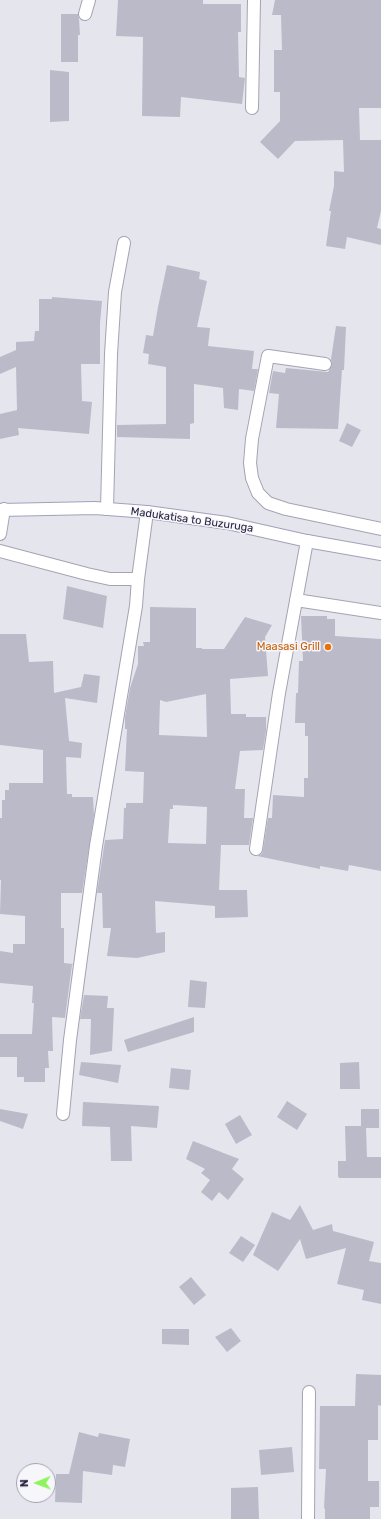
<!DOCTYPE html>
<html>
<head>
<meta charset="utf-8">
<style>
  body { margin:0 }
  #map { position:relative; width:381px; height:1519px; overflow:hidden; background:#e5e5ee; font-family:Rubik,sans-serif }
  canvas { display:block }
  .north { position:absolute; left:16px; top:1463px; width:40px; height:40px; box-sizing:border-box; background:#f6f6fb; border:1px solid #a4a2b1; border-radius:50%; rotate:269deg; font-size:11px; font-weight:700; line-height:16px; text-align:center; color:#282341 }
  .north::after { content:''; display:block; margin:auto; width:14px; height:18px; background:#8df55c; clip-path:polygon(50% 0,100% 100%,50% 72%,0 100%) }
</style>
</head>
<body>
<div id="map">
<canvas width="381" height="1519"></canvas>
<div class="north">N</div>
</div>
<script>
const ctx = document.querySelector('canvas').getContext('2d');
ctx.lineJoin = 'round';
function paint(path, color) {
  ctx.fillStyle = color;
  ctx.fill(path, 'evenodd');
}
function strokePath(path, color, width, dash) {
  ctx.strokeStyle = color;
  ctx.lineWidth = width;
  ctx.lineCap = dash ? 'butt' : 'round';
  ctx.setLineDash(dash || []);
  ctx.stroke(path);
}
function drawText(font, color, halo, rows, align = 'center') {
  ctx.font = font + ' Rubik,sans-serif';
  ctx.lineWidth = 3;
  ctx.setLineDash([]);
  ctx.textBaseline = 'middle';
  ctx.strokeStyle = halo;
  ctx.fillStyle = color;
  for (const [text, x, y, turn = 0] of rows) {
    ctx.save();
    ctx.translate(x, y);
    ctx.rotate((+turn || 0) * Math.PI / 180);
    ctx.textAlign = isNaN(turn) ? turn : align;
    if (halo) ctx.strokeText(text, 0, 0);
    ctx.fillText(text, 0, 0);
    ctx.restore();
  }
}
paint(new Path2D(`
  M 118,0 L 203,0 L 203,4 L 241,4 L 241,32 L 238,32 L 239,77 L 245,78 L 242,104 L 181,97 L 180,117 L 142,116 L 143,37 L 116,36 Z
  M 275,0 L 381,0 L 381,108 L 359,108 L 360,140 L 381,140 L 381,211 L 377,228 L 381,229 L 381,245 L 347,237 L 345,249 L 326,246 L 331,211 L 329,211 L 334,186 L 334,171 L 344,172 L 343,140 L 295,141 L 278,159 L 260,142 L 280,121 L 280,92 L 274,92 L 274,50 L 282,50 L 281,15 L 272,15 Z
  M 61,14 L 78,14 L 79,19 L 80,35 L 78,35 L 78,62 L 61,62 Z
  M 50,70 L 69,72 L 69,121 L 50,122 Z
  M 167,265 L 200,272 L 199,279 L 207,281 L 197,327 L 210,328 L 208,346 L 254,351 L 252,369 L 258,369 L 254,391 L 239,389 L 238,410 L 224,408 L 223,388 L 194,384 L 194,423 L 190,424 L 190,439 L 117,437 L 117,425 L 166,424 L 166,367 L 148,364 L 149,354 L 143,353 L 146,335 L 153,336 L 158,307 Z
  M 52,297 L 102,301 L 100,323 L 100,364 L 81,364 L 82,401 L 92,402 L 89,434 L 18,428 L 19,435 L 0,439 L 0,414 L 17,410 L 16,367 L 0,374 L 0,357 L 16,350 L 16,342 L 34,341 L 35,331 L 39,331 L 39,299 L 52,299 Z
  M 336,326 L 346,327 L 344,370 L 342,370 L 338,429 L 276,428 L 279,394 L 269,393 L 273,371 L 285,373 L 286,368 L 328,372 L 332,365 L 331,359 Z
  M 347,423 L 361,430 L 352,447 L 339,441 Z
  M 67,586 L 107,596 L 103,628 L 63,619 Z
  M 150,607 L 196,608 L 196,648 L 202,648 L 202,649 L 224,649 L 245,617 L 272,625 L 265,637 L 268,676 L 230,679 L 231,714 L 246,714 L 246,717 L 266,717 L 266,731 L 263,750 L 240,751 L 235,789 L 245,789 L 244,818 L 253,818 L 249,845 L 221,845 L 219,890 L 247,890 L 248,917 L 215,918 L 215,906 L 155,901 L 156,933 L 165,932 L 165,952 L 137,958 L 107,956 L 111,928 L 103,928 L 102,893 L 97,893 L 105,840 L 123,839 L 124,808 L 126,808 L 126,803 L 143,803 L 144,772 L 125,771 L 127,729 L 125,729 L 125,717 L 130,688 L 138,664 L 138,646 L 144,646 L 143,642 L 150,642 ZM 206,694 L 207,737 L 159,735 L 160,700 L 166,702 ZM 173,805 L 207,807 L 206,844 L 168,843 L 170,809 L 173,809 Z
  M 301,616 L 327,616 L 327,619 L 335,619 L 335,636 L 381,639 L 381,871 L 349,865 L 348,871 L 320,866 L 320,869 L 257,856 L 262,854 L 263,850 L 268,818 L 272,818 L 273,795 L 304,797 L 304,778 L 308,778 L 308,736 L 305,736 L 305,723 L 295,723 L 296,693 L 298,693 L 299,661 L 303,661 Z
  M 0,634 L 26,634 L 29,662 L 53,661 L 54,693 L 81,687 L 84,674 L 100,676 L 97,703 L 65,698 L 69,741 L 82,743 L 81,758 L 66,757 L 67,794 L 72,794 L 72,797 L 93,797 L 94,815 L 82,893 L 61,893 L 61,928 L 64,928 L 64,963 L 73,964 L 72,965 L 65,1018 L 52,1017 L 53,1051 L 48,1051 L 49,1068 L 45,1068 L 45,1082 L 24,1082 L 24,1077 L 17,1077 L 17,1057 L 0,1057 L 0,1034 L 32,1034 L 34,1003 L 32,1003 L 33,986 L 0,983 L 0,951 L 13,953 L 13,944 L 25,944 L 25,916 L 0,914 L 1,880 L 0,880 L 0,818 L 2,818 L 2,800 L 5,800 L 5,790 L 9,790 L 9,783 L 43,783 L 43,750 L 0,745 Z
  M 190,980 L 207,982 L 205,1008 L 188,1007 Z
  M 84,995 L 108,996 L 107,1008 L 114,1008 L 112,1051 L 90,1055 L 91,1019 L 80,1019 Z
  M 194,1017 L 194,1032 L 128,1052 L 124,1040 Z
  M 81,1062 L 121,1065 L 118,1083 L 79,1075 Z
  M 359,1062 L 360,1089 L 340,1089 L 340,1063 Z
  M 171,1068 L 191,1070 L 189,1090 L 169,1088 Z
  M 287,1101 L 307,1114 L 297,1130 L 277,1117 Z
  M 83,1102 L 159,1106 L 157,1128 L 131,1126 L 132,1161 L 111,1161 L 110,1127 L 82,1126 Z
  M 0,1109 L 28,1114 L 23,1129 L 0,1121 Z
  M 361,1109 L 379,1109 L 379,1128 L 366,1128 L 367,1157 L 381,1157 L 381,1178 L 339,1178 L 338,1176 L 338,1161 L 346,1161 L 345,1126 L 361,1126 Z
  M 240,1115 L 252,1135 L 236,1144 L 225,1124 Z
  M 193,1141 L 239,1159 L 232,1169 L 244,1179 L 228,1200 L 219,1192 L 212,1201 L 201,1192 L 210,1180 L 201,1173 L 205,1169 L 186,1159 Z
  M 300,1205 L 313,1230 L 332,1224 L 333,1231 L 374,1242 L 369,1261 L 381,1263 L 381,1304 L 362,1300 L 364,1290 L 337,1284 L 346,1248 L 306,1259 L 300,1239 L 278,1271 L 253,1255 L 272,1212 L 290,1220 Z
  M 241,1236 L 255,1245 L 243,1262 L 229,1253 Z
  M 191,1277 L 206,1295 L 194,1305 L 179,1287 Z
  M 231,1328 L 241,1341 L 227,1352 L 215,1337 Z
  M 162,1329 L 189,1329 L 189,1345 L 162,1344 Z
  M 356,1374 L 381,1375 L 381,1406 L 378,1405 L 378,1440 L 368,1440 L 368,1481 L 379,1481 L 379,1507 L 370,1507 L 370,1519 L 325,1519 L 325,1509 L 324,1508 L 326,1469 L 319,1469 L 320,1406 L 355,1406 Z
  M 79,1432 L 98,1437 L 99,1433 L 130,1439 L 125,1467 L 113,1465 L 112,1475 L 83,1471 L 82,1503 L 55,1502 L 56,1474 L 69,1474 Z
  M 292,1447 L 294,1472 L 261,1475 L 259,1450 Z
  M 258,1487 L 259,1519 L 231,1519 L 231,1488 Z`), '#bbbac9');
const street = new Path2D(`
  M 85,14 L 89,0
  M 252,108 L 254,0
  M 325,364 L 268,356 L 252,439 L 250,463 L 252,478 L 258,493 L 268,503 L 286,509 L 381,529
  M 107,509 L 111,354 L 115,292 L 124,243
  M 0,534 L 4,509
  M 0,551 L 87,574 L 110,579 L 138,579
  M 296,600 L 381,613
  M 256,849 L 279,693 L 307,541
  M 63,1114 L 70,1040 L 96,846 L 136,606 L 138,579 L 147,512
  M 308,1519 L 309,1392`);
const secondary = new Path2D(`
  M 0,510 L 95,508 L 147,512 L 227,523 L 307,541 L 381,554`);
strokePath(street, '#a5a3b3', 14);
strokePath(secondary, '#a3a0b8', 14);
strokePath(street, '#fff', 12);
strokePath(secondary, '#fff', 12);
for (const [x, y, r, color] of [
  [328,647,4,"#e8710a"]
]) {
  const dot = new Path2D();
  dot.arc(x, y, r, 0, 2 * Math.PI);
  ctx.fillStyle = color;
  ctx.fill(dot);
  strokePath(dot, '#f6f6fb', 1.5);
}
drawText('11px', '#282341', '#f6f6fb', [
  ["Madukatisa to Buzuruga",192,520,8]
]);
drawText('11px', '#c56008', '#f6f6fb', [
  ["Maasasi Grill",320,647]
], 'right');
</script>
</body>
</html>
